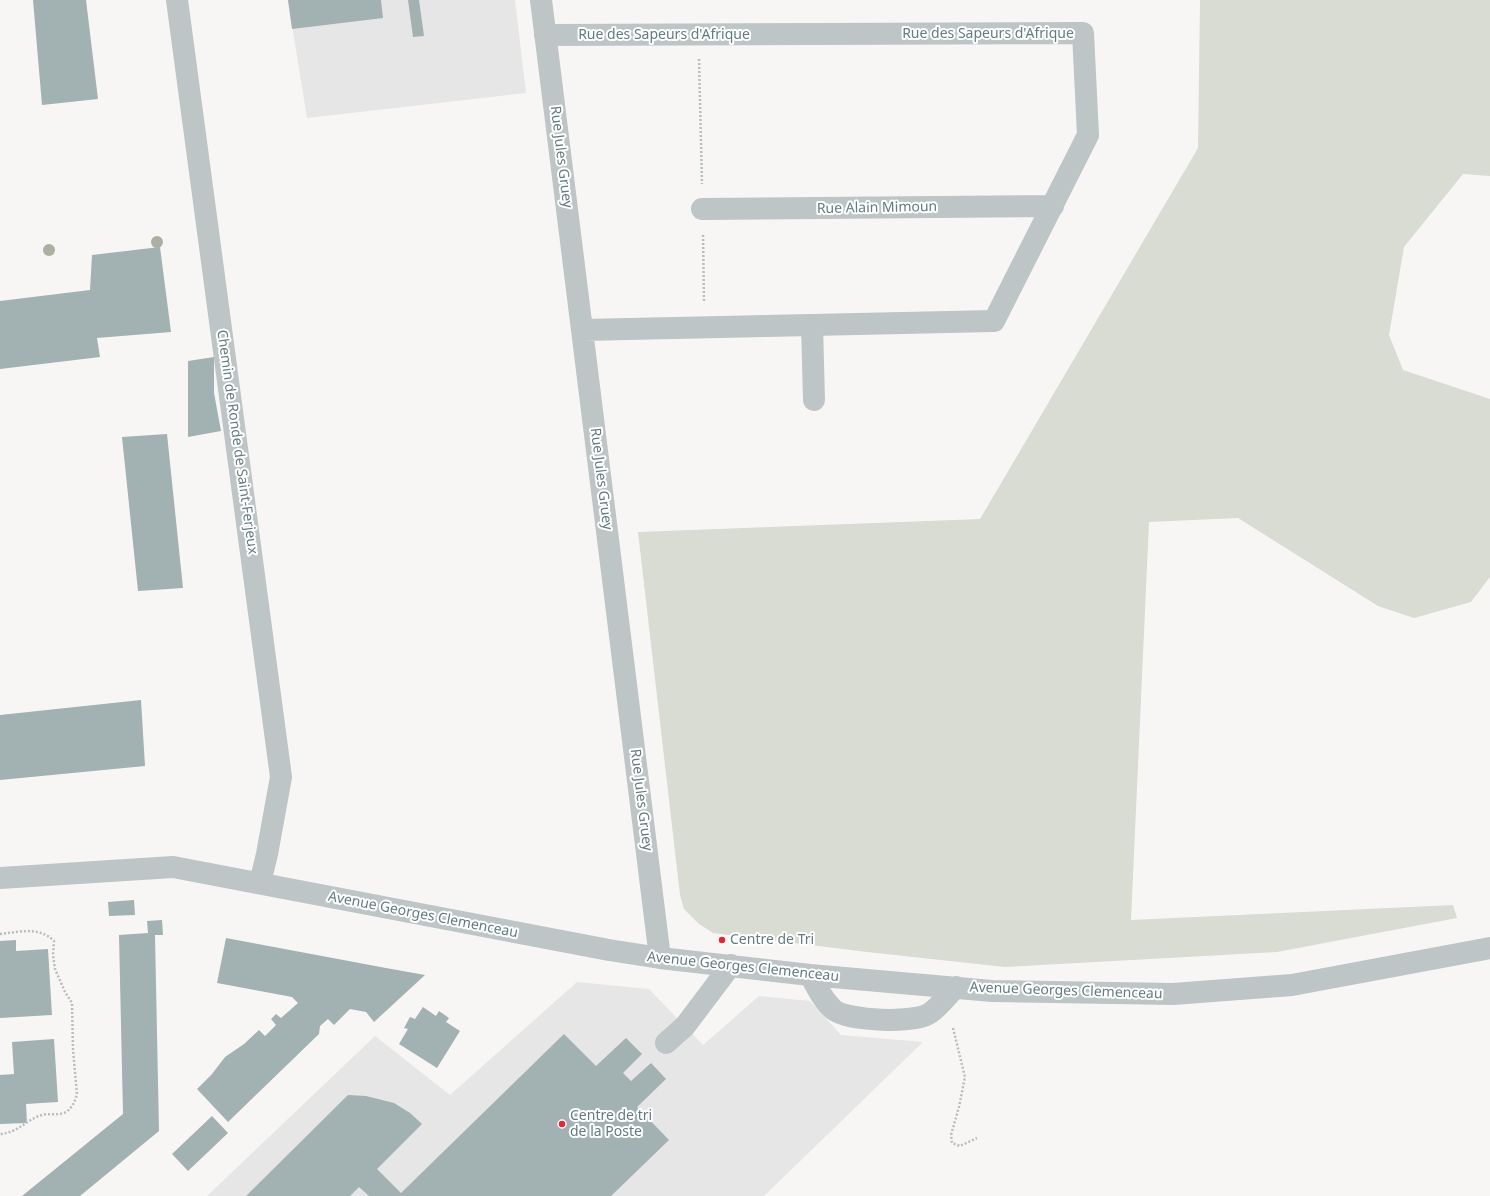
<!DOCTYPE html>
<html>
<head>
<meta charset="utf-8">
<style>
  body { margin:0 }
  canvas { display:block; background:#f7f6f4 }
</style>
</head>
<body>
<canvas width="1490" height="1196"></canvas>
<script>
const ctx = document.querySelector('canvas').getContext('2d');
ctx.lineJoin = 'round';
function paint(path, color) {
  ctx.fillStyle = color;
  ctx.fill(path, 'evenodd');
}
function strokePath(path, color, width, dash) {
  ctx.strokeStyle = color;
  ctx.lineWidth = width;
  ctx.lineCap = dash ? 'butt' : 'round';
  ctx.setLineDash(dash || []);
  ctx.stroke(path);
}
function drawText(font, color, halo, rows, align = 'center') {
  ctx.font = font + ' "Noto Sans",sans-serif';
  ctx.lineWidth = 4;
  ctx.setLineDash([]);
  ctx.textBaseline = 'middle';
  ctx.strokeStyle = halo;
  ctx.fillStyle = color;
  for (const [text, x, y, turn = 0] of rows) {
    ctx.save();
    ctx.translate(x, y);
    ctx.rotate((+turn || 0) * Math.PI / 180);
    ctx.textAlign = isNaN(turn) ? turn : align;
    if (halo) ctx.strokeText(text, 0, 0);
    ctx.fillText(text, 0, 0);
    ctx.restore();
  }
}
paint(new Path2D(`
  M 288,0 L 515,0 L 526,93 L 307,118 Z
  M 577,982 L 649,989 L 703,1045 L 759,996 L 810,1001 L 841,1035 L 923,1042 L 764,1196 L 207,1196 L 375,1036 L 450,1095 Z`), '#e5e6e5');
paint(new Path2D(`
  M 1200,0 L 1490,0 L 1490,176 L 1463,174 L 1404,247 L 1389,335 L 1403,370 L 1490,399 L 1490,577 L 1471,602 L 1414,618 L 1378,606 L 1238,518 L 1149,522 L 1131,920 L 1453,905 L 1457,918 L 1277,952 L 1005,967 L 867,952 L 713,933 L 699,924 L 684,909 L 680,895 L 638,532 L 980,519 L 1198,148 Z`), '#d9dcd3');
paint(new Path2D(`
  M 33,0 L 86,0 L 98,99 L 42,105 Z
  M 288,0 L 381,0 L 383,18 L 292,29 Z
  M 408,0 L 419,0 L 424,36 L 413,37 Z
  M 160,247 L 171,332 L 97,338 L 100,357 L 0,369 L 0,301 L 90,290 L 92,255 Z
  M 214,357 L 214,393 L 221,431 L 188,437 L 188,361 Z
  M 167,434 L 183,588 L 138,591 L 122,437 Z
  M 141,700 L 145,766 L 0,780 L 0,715 Z
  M 134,900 L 135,915 L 109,916 L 108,902 Z
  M 162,920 L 163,935 L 155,935 L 159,1131 L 80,1196 L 22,1196 L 123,1114 L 119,935 L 148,933 L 147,921 Z
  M 226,938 L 386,968 L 425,975 L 374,1022 L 366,1012 L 350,1009 L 334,1025 L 328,1019 L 320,1026 L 319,1034 L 228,1122 L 197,1089 L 212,1074 L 225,1057 L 244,1044 L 259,1030 L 265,1036 L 276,1025 L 271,1019 L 276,1014 L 281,1018 L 298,1003 L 292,997 L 217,983 Z
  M 16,940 L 16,951 L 48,949 L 52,1015 L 0,1018 L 0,941 Z
  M 423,1007 L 436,1016 L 439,1011 L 449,1018 L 446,1022 L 460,1031 L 437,1068 L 399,1044 L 408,1029 L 404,1028 L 410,1017 L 415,1019 Z
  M 564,1034 L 596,1066 L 626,1038 L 642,1054 L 623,1073 L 631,1081 L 651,1063 L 666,1079 L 637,1107 L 669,1140 L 611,1196 L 369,1196 L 359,1187 L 350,1196 L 246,1196 L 348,1095 L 366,1096 L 394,1103 L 410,1113 L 422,1124 L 377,1169 L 401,1193 Z
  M 54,1039 L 58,1102 L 26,1104 L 27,1123 L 0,1124 L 0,1075 L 14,1074 L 12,1042 Z
  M 212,1116 L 228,1133 L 188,1171 L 172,1154 Z`), '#a2b1b2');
strokePath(new Path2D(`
  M 699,59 L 702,184
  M 703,235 L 704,302
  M 0,934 C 19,932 39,926 54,941 L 53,955 L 55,969 L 65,992 L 72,1003 L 73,1050 L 77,1094 C 75,1101 73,1107 66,1112 C 59,1116 49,1113 42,1115 C 25,1120 20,1132 0,1134
  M 953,1028 L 965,1077 L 959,1107 L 951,1135 L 952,1143 L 960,1146 L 977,1138`), '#b8bdbe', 2.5, [2, 2]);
strokePath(new Path2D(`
  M 177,0 L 281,777 L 267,854 L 260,883
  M 541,0 L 660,958
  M 545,35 L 1083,33 L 1088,135 L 994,321 L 583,330
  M 702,209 L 1053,206
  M 812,325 L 814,400
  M 0,878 L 173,867 L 609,950 L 660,958 L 810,975 L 992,991 L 1173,994 L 1292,985 L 1490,948
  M 810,975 C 817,987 823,1001 834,1010 C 849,1021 914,1024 930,1013 C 939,1007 947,996 956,987
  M 666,1043 L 685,1026 L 731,965`), '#bdc5c6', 22);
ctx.fillStyle = '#abb0a3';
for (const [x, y] of [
  [157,242],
  [49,250]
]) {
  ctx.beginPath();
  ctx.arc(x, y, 6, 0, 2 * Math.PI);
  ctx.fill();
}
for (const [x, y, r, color] of [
  [722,940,4,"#e42737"],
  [562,1124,4,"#e42737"]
]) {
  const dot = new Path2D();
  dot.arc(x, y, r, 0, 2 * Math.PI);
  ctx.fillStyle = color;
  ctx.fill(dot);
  strokePath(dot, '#fff', 1.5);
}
drawText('14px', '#627b7f', '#fff', [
  ["Rue des Sapeurs d'Afrique",988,34],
  ["Rue des Sapeurs d'Afrique",664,35],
  ["Rue Jules Gruey",561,157,83],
  ["Rue Alain Mimoun",877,208,-1],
  ["Chemin de Ronde de Saint-Ferjeux",237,442,82],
  ["Rue Jules Gruey",601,479,83],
  ["Rue Jules Gruey",641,800,83],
  ["Avenue Georges Clemenceau",423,915,11],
  ["Avenue Georges Clemenceau",743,967,6],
  ["Avenue Georges Clemenceau",1066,991,2]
]);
drawText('14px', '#627b7f', '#fff', [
  ["Centre de Tri",730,940],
  ["Centre de tri",570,1116],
  ["de la Poste",570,1132]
], 'left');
</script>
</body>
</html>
